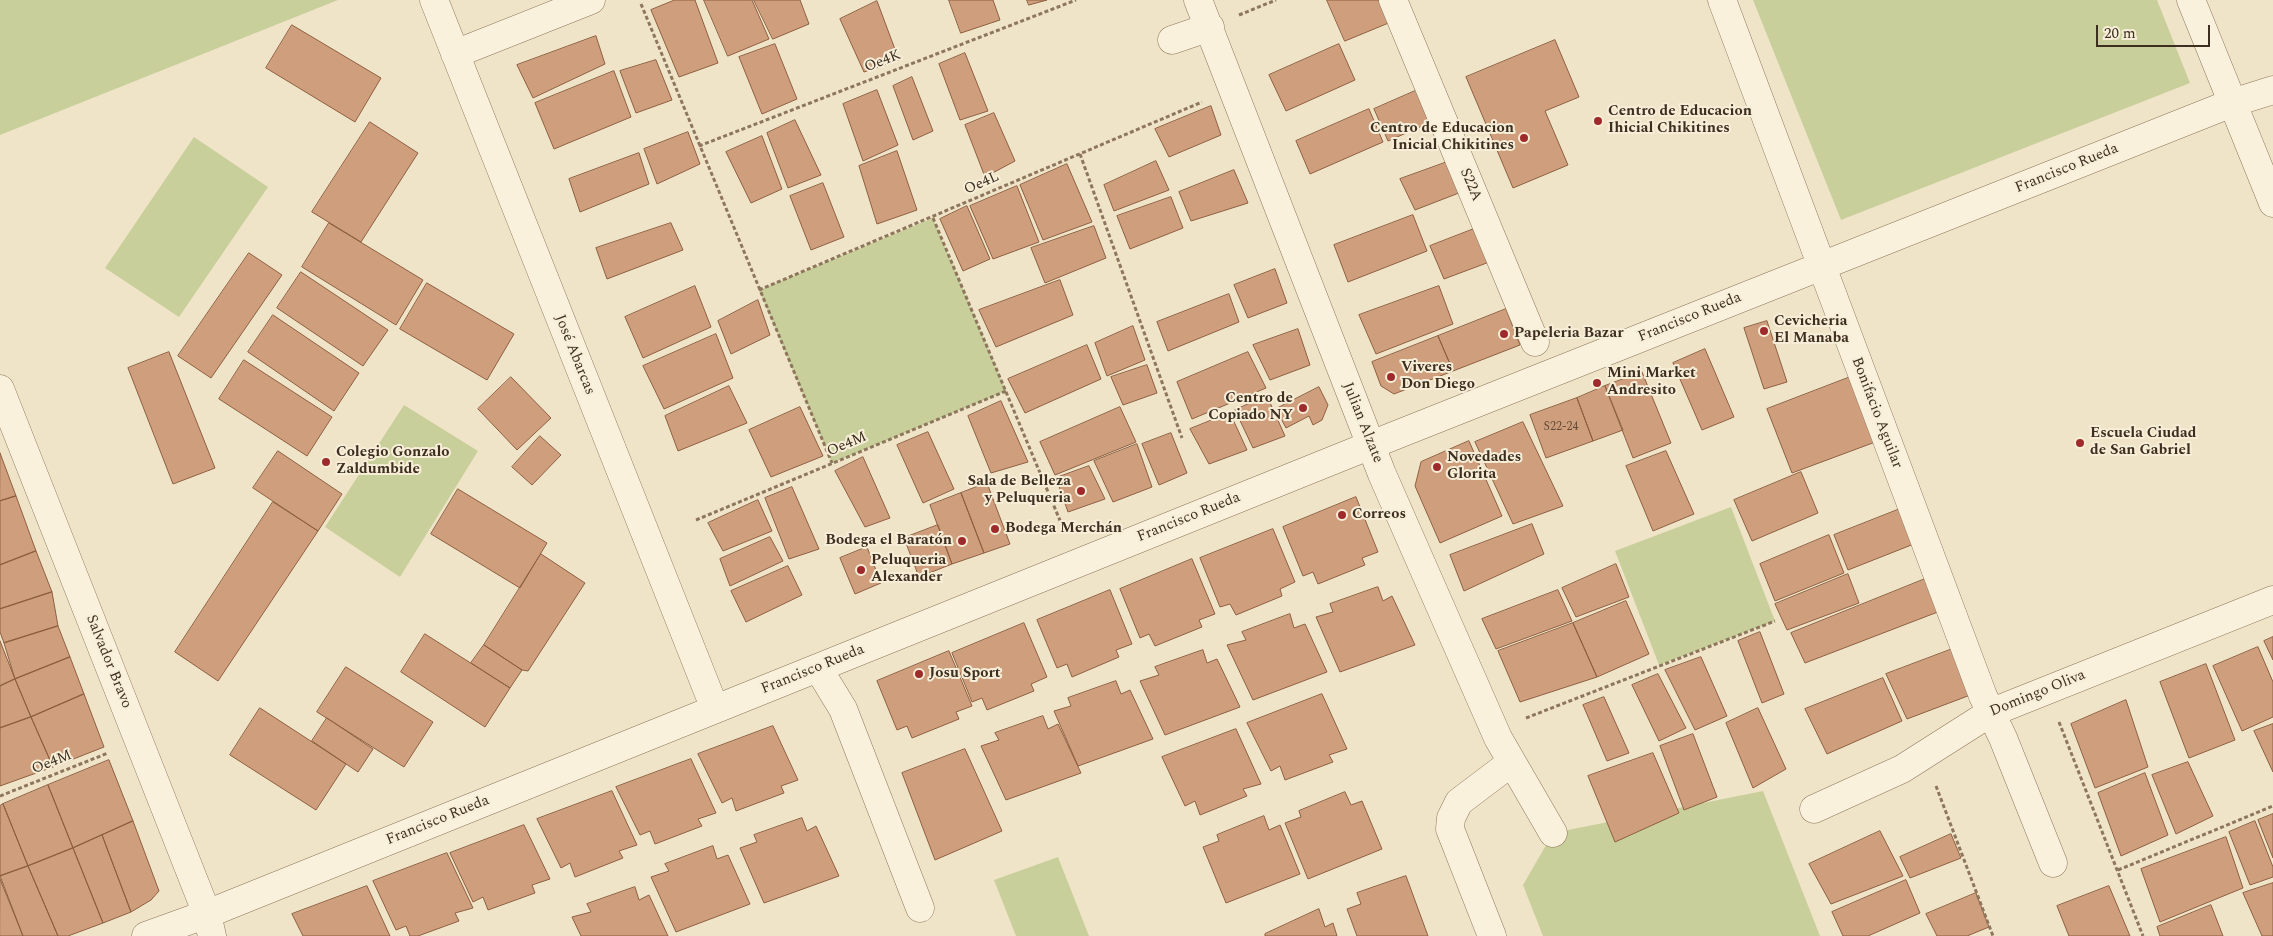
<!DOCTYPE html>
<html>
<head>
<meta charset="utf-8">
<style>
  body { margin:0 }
  #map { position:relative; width:2273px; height:936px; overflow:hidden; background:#f0e4c8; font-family:Spectral,serif }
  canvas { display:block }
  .scale { position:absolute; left:2096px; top:25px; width:114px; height:22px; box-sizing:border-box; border:2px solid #3d2e20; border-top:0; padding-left:6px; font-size:15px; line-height:18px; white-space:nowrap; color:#3d2e20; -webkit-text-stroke:4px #f7eed8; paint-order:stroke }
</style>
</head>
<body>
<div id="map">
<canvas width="2273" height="936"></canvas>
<div class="scale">20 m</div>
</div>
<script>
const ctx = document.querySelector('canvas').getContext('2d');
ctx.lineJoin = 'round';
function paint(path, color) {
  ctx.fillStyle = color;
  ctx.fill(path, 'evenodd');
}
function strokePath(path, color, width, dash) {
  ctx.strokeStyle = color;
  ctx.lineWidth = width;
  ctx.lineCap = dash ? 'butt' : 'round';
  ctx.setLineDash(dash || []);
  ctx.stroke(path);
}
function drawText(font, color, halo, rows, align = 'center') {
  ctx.font = font + ' Spectral,serif';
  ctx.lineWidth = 4;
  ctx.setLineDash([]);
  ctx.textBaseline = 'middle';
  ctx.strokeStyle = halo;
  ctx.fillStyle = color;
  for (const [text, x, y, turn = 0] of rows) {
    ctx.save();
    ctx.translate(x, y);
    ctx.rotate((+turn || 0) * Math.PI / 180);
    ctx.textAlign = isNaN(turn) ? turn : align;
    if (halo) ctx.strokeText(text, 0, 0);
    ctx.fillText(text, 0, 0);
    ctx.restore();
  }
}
paint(new Path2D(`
  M 0,0 L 338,0 L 0,135 Z
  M 1753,0 L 2157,0 L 2190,83 L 1841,220 Z
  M 194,137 L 268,187 L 179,317 L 105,268 Z
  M 933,218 L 1006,391 L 832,463 L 759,290 Z
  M 404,405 L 478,451 L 400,577 L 325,527 Z
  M 1731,507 L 1775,621 L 1659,665 L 1615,551 Z
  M 1763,791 L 1820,936 L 1543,936 L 1523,885 L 1553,833 Z
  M 1058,857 L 1089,936 L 1016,936 L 994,880 Z`), '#c9cf9b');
const building = new Path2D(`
  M 675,0 L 695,0 L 718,63 L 679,77 L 651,10 Z
  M 704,0 L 752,0 L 769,39 L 728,56 Z
  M 754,0 L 800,0 L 809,24 L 773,39 Z
  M 949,0 L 993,0 L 1000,20 L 961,33 Z
  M 1027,0 L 1047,0 L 1029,5 Z
  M 1327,0 L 1382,0 L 1391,22 L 1345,41 Z
  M 877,1 L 899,60 L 864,72 L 840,19 Z
  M 292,25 L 381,78 L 355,122 L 266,68 Z
  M 596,36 L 605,64 L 533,98 L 517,65 Z
  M 1555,40 L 1579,97 L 1545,111 L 1568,165 L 1513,188 L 1466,77 Z
  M 775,44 L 797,99 L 762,114 L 739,57 Z
  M 1339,44 L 1355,80 L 1286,111 L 1269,75 Z
  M 965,53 L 988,111 L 960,120 L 939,64 Z
  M 656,60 L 672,100 L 636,113 L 620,71 Z
  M 614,71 L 631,117 L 554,149 L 535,103 Z
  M 912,77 L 933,131 L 913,140 L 893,86 Z
  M 1422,88 L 1436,120 L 1388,141 L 1374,109 Z
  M 877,90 L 898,145 L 863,161 L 843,104 Z
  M 1211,106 L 1221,135 L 1169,157 L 1155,129 Z
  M 1369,109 L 1383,142 L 1310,174 L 1296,141 Z
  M 994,113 L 1015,161 L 985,177 L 965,125 Z
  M 795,120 L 821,175 L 788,188 L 767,133 Z
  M 370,122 L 418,153 L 361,242 L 312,212 Z
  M 688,132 L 700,164 L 657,184 L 644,149 Z
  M 762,136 L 782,189 L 751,203 L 726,152 Z
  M 897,151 L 917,210 L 877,224 L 859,166 Z
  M 639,153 L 649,184 L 580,212 L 569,179 Z
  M 1156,161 L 1169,190 L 1114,211 L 1104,185 Z
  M 1450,161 L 1464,191 L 1415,210 L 1400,179 Z
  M 1067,164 L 1092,222 L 1043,240 L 1020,185 Z
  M 1234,170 L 1248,203 L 1191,221 L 1179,192 Z
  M 823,183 L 844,237 L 811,250 L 790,196 Z
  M 1017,186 L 1039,242 L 993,259 L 970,206 Z
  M 1171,197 L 1183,228 L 1130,249 L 1117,216 Z
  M 967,206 L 990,259 L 963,271 L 940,219 Z
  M 1413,215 L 1427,251 L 1348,282 L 1334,245 Z
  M 329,223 L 423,280 L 396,325 L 302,267 Z
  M 671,223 L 683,250 L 607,279 L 596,248 Z
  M 1094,226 L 1106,258 L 1045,283 L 1031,248 Z
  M 1479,227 L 1492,261 L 1444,279 L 1430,246 Z
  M 249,253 L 282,275 L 211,378 L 178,356 Z
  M 1275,269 L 1287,303 L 1248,318 L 1234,285 Z
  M 301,272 L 388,330 L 363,366 L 277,308 Z
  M 1060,280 L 1073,315 L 996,347 L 979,310 Z
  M 427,283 L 514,334 L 487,380 L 400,329 Z
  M 695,286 L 711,327 L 643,358 L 625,317 Z
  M 1439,286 L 1453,324 L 1376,354 L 1359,315 Z
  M 1229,294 L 1239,322 L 1168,351 L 1157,322 Z
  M 758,300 L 770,335 L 731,354 L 718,321 Z
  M 1506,309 L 1520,345 L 1453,371 L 1438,336 Z
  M 273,315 L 359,373 L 334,411 L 248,352 Z
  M 1767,321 L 1787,382 L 1764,389 L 1744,328 Z
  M 1133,326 L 1145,360 L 1107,376 L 1095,343 Z
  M 1298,329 L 1310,365 L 1270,380 L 1253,345 Z
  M 716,334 L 733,378 L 664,409 L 643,366 Z
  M 1438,336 L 1453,371 L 1394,394 L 1381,386 L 1372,362 Z
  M 1087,345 L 1101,379 L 1025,413 L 1008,379 Z
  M 1705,349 L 1734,417 L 1702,430 L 1673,363 Z
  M 169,352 L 215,468 L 173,484 L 128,368 Z
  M 1248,352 L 1266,388 L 1192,419 L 1177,382 Z
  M 244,360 L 332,417 L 307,456 L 219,399 Z
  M 1147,365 L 1157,393 L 1123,405 L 1111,377 Z
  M 1642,372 L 1671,443 L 1633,458 L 1605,386 Z
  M 1853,376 L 1878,441 L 1792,473 L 1767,409 Z
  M 511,377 L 551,418 L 517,450 L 478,409 Z
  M 729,386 L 747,423 L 678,451 L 665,416 Z
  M 1605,386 L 1623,430 L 1593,441 L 1577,398 Z
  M 1319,387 L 1328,405 L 1322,420 L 1313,425 L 1309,416 L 1286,428 L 1276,409 Z
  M 1267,396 L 1285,436 L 1253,448 L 1235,410 Z
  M 1577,398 L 1593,441 L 1546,458 L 1530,415 Z
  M 1001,401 L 1028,462 L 991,473 L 968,416 Z
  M 800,407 L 823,456 L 771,477 L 749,430 Z
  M 1120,407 L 1136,442 L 1055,475 L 1040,442 Z
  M 1230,413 L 1247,450 L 1209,464 L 1190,429 Z
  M 1523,422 L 1563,506 L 1513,524 L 1475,442 Z
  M 928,432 L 954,489 L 923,503 L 897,445 Z
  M 1171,433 L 1187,473 L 1159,485 L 1142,444 Z
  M 540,436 L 561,455 L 532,485 L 512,467 Z
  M 1469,441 L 1502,516 L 1440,543 L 1415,486 L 1421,462 Z
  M 1137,444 L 1152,487 L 1113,502 L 1094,461 Z
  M 278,451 L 342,494 L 318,531 L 253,488 Z
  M 1666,451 L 1694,514 L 1653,531 L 1626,466 Z
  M 0,453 L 16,496 L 0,501 Z
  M 863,457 L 890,518 L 865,527 L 835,471 Z
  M 1089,466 L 1105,499 L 1068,512 L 1056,478 Z
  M 1801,472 L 1818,513 L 1752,541 L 1734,500 Z
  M 987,483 L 1010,544 L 984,553 L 961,493 Z
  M 792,487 L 819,549 L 789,559 L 765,498 Z
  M 458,489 L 547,543 L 520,588 L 431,534 Z
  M 961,493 L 984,553 L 952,564 L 930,505 Z
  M 16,496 L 36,551 L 0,565 L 0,501 Z
  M 1356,497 L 1378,552 L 1362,558 L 1365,565 L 1318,584 L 1313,572 L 1303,576 L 1283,527 Z
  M 758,500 L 772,531 L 723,551 L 708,523 Z
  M 273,502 L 318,531 L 218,681 L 175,652 Z
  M 1905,507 L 1919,542 L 1848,570 L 1834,535 Z
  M 1532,524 L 1544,554 L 1464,591 L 1450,555 Z
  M 938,525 L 952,564 L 919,577 L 904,538 Z
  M 1273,529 L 1295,582 L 1280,589 L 1282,596 L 1236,615 L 1230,604 L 1220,607 L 1200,558 Z
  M 1829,535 L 1844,573 L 1775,601 L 1760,564 Z
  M 770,537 L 783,561 L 730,586 L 720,559 Z
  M 867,547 L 881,583 L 855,594 L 840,558 Z
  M 36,551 L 52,592 L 0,609 L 0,565 Z
  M 541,554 L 585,583 L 528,671 L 522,670 L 484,645 Z
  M 1192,559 L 1215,614 L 1199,620 L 1202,627 L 1155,646 L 1149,634 L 1140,638 L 1120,589 Z
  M 1616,564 L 1629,597 L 1576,617 L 1562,588 Z
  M 788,566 L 802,595 L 746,622 L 731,591 Z
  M 1848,574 L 1859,603 L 1787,630 L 1775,604 Z
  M 1930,577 L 1943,610 L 1805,663 L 1791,633 Z
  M 1378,587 L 1383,601 L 1392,596 L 1415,645 L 1340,672 L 1316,617 L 1333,612 L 1330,604 Z
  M 1110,590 L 1132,644 L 1116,650 L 1119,657 L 1072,677 L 1067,664 L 1057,668 L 1037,620 Z
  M 1558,590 L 1572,621 L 1496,649 L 1482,619 Z
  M 52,592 L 58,626 L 4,643 L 0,632 L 0,609 Z
  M 1626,601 L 1649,654 L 1597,677 L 1573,623 Z
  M 1290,614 L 1294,628 L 1305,624 L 1327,672 L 1253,700 L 1227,645 L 1246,640 L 1242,632 Z
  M 1024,623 L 1047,677 L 1031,684 L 1034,691 L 987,710 L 982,698 L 972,702 L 952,653 Z
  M 1573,623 L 1597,677 L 1520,702 L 1498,651 Z
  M 58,626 L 70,657 L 15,679 L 4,643 Z
  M 1760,632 L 1784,694 L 1762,703 L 1738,641 Z
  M 425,634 L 510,688 L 485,727 L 401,672 Z
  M 2273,637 L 2273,660 L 2264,641 Z
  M 0,641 L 15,679 L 0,686 Z
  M 484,645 L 522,670 L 510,688 L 471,663 Z
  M 2258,647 L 2273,682 L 2273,717 L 2242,731 L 2213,666 Z
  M 1955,648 L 1973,694 L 1907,719 L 1886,674 Z
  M 1203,650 L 1207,663 L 1217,659 L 1240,707 L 1165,735 L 1140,681 L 1159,675 L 1155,667 Z
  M 949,651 L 972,706 L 956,712 L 959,719 L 912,738 L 907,726 L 897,730 L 877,681 Z
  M 70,657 L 84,694 L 31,717 L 15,679 Z
  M 1701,657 L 1727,716 L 1695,730 L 1665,670 Z
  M 2206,664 L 2235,740 L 2189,758 L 2160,682 Z
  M 346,667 L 433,722 L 404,767 L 317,712 Z
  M 1658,674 L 1686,728 L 1659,741 L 1632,685 Z
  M 1883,678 L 1902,721 L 1827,754 L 1805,709 Z
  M 15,679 L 31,717 L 0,728 L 0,686 Z
  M 1116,681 L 1121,694 L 1130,690 L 1153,739 L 1078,766 L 1054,711 L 1071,706 L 1068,698 Z
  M 84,694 L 104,747 L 53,767 L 31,717 Z
  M 1322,694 L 1347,749 L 1329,755 L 1333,762 L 1285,780 L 1280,766 L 1271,771 L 1247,723 Z
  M 1604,697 L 1629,753 L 1607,761 L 1583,705 Z
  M 2126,700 L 2148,767 L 2095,788 L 2071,724 Z
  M 260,708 L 346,764 L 316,810 L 230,755 Z
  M 1758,708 L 1786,769 L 1753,788 L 1726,723 Z
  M 1043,716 L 1048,729 L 1058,724 L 1081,773 L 1006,800 L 981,746 L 999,740 L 995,733 Z
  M 31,717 L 53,767 L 0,786 L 0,728 Z
  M 327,718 L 373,749 L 358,772 L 312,741 Z
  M 2273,724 L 2273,772 L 2254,731 Z
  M 773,726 L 798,780 L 781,786 L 784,793 L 736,811 L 732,798 L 722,803 L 698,754 Z
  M 1236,729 L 1261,784 L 1243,789 L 1247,796 L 1200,815 L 1195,801 L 1185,806 L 1162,757 Z
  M 1693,734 L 1717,797 L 1684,810 L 1660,746 Z
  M 965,749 L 1002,831 L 935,860 L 902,773 Z
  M 1653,753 L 1679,813 L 1615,842 L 1588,776 Z
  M 691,759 L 716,813 L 698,819 L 702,826 L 655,844 L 650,831 L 640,835 L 616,787 Z
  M 109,760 L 133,821 L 73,848 L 48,785 Z
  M 2188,762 L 2213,816 L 2176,834 L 2152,775 Z
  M 2145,773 L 2168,835 L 2121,856 L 2098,793 Z
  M 48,785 L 73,848 L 28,866 L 3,804 Z
  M 612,791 L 637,845 L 619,851 L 623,858 L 575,877 L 570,863 L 561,868 L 537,819 Z
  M 1345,792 L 1351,805 L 1362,801 L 1382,849 L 1308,879 L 1285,823 L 1301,817 L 1299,811 Z
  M 3,804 L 28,866 L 0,876 L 0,806 Z
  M 2273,814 L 2273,858 L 2258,820 Z
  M 1264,816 L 1269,830 L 1280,825 L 1300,874 L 1226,903 L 1203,847 L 1219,841 L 1217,835 Z
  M 802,818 L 807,831 L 816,826 L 839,876 L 764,903 L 740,848 L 757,842 L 754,835 Z
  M 133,821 L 159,891 L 151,900 L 131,912 L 102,835 Z
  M 2255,821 L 2273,867 L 2273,877 L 2250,885 L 2229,832 Z
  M 524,825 L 550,879 L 532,885 L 535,893 L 488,910 L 483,897 L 473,902 L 450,853 Z
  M 1880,831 L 1903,876 L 1831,904 L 1809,864 Z
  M 1951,834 L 1961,858 L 1910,878 L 1900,857 Z
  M 102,835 L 131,912 L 103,923 L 73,848 Z
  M 2226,837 L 2243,888 L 2160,922 L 2141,869 Z
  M 713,846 L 717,859 L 728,855 L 750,904 L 676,932 L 651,877 L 669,871 L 665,864 Z
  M 73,848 L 103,923 L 68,936 L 58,936 L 28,866 Z
  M 447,853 L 473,908 L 455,913 L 459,921 L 418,936 L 410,936 L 406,926 L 396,930 L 373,881 Z
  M 28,866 L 58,936 L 23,936 L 0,876 Z
  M 1406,876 L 1428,936 L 1357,936 L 1347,909 L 1361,904 L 1357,893 Z
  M 0,879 L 23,936 L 0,936 Z
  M 1906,880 L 1920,913 L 1868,936 L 1843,936 L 1832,912 Z
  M 2273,883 L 2273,936 L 2262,936 L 2243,893 Z
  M 367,886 L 390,936 L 303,936 L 292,914 Z
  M 2109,886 L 2130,936 L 2069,936 L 2057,906 Z
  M 635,887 L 639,900 L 649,895 L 668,936 L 581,936 L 572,917 L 591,912 L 587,904 Z
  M 1976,893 L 1989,927 L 1967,936 L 1937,936 L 1926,914 Z
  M 2211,905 L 2223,936 L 2160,936 L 2157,927 Z
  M 1319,909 L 1325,927 L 1333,923 L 1337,936 L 1265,936 L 1265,934 Z`);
paint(building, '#cf9f7d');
strokePath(building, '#8d5f41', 1);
const minor = new Path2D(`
  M 434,0 L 715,709
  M 1198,0 L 1382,474 L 1498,738 L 1553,833
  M 1393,0 L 1535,342
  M 1722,0 L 1983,696 L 2003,738 L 2053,863
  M 2191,0 L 2273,203
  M 1172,40 L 1210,27
  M 455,54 L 591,0
  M 0,389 L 207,914 L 212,936
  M 818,668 L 843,709 L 920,908
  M 1814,809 L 1902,769 L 1990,713 L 2273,600
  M 146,936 L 207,914 L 1371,445 L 2232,103 L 2273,90
  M 1492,936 L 1450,829 L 1451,818 L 1459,802 L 1512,762`);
strokePath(minor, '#8d765c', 29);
strokePath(new Path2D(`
  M 641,4 L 832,463
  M 1239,15 L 1276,0
  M 699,146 L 1076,0
  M 1080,154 L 1182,438
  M 933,218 L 1064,530
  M 759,290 L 1202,102
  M 696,520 L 1006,391
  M 1526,718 L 1775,621
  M 2059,722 L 2143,936
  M 1936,786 L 1993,936
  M 0,796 L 108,753
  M 2118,870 L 2273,806`), '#8d765c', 3, [4, 2.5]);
strokePath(minor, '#faf1dc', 28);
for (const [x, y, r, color] of [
  [1598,121,5,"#9e2a2b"],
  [1524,138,5,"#9e2a2b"],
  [1764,331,5,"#9e2a2b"],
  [1504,334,5,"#9e2a2b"],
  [1391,377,5,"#9e2a2b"],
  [1597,383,5,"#9e2a2b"],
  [1303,408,5,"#9e2a2b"],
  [2080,443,5,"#9e2a2b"],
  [326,462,5,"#9e2a2b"],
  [1437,467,5,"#9e2a2b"],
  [1081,491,5,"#9e2a2b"],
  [1342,515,5,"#9e2a2b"],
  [995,529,5,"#9e2a2b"],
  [962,541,5,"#9e2a2b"],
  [861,570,5,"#9e2a2b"],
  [919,674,5,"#9e2a2b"]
]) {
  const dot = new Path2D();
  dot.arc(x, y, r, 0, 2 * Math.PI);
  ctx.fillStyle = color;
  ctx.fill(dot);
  strokePath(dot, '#f7eed8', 2);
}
drawText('12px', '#624a37', null, [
  ["S22-24",1561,428]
]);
drawText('15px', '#3d2e20', '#f7eed8', [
  ["Oe4K",883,62,-21],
  ["Francisco Rueda",2067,169,-22],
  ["Oe4L",982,184,-24],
  ["S22A",1470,185,67],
  ["Francisco Rueda",1690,318,-22],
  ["José Abarcas",574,355,68],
  ["Bonifacio Aguilar",1876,413,69],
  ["Julian Alzate",1362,423,68],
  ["Oe4M",847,445,-23],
  ["Francisco Rueda",1189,518,-22],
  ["Salvador Bravo",108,662,68],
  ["Francisco Rueda",813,670,-22],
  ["Domingo Oliva",2038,694,-22],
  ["Oe4M",52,763,-22],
  ["Francisco Rueda",438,821,-22]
]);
drawText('bold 15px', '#3d2e20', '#f7eed8', [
  ["Centro de Educacion",1608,112],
  ["Ihicial Chikitines",1608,129],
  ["Centro de Educacion",1514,129,"right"],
  ["Inicial Chikitines",1514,146,"right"],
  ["Cevicheria",1774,322],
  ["El Manaba",1774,339],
  ["Papeleria Bazar",1514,334],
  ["Viveres",1401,368],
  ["Don Diego",1401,385],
  ["Mini Market",1607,374],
  ["Andresito",1607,391],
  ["Centro de",1293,399,"right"],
  ["Copiado NY",1293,416,"right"],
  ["Escuela Ciudad",2090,434],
  ["de San Gabriel",2090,451],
  ["Colegio Gonzalo",336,453],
  ["Zaldumbide",336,470],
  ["Novedades",1447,458],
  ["Glorita",1447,475],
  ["Sala de Belleza",1071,482,"right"],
  ["y Peluqueria",1071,499,"right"],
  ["Correos",1352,515],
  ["Bodega Merchán",1005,529],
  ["Bodega el Baratón",952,541,"right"],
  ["Peluqueria",871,561],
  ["Alexander",871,578],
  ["Josu Sport",929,674]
], 'left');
</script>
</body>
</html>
